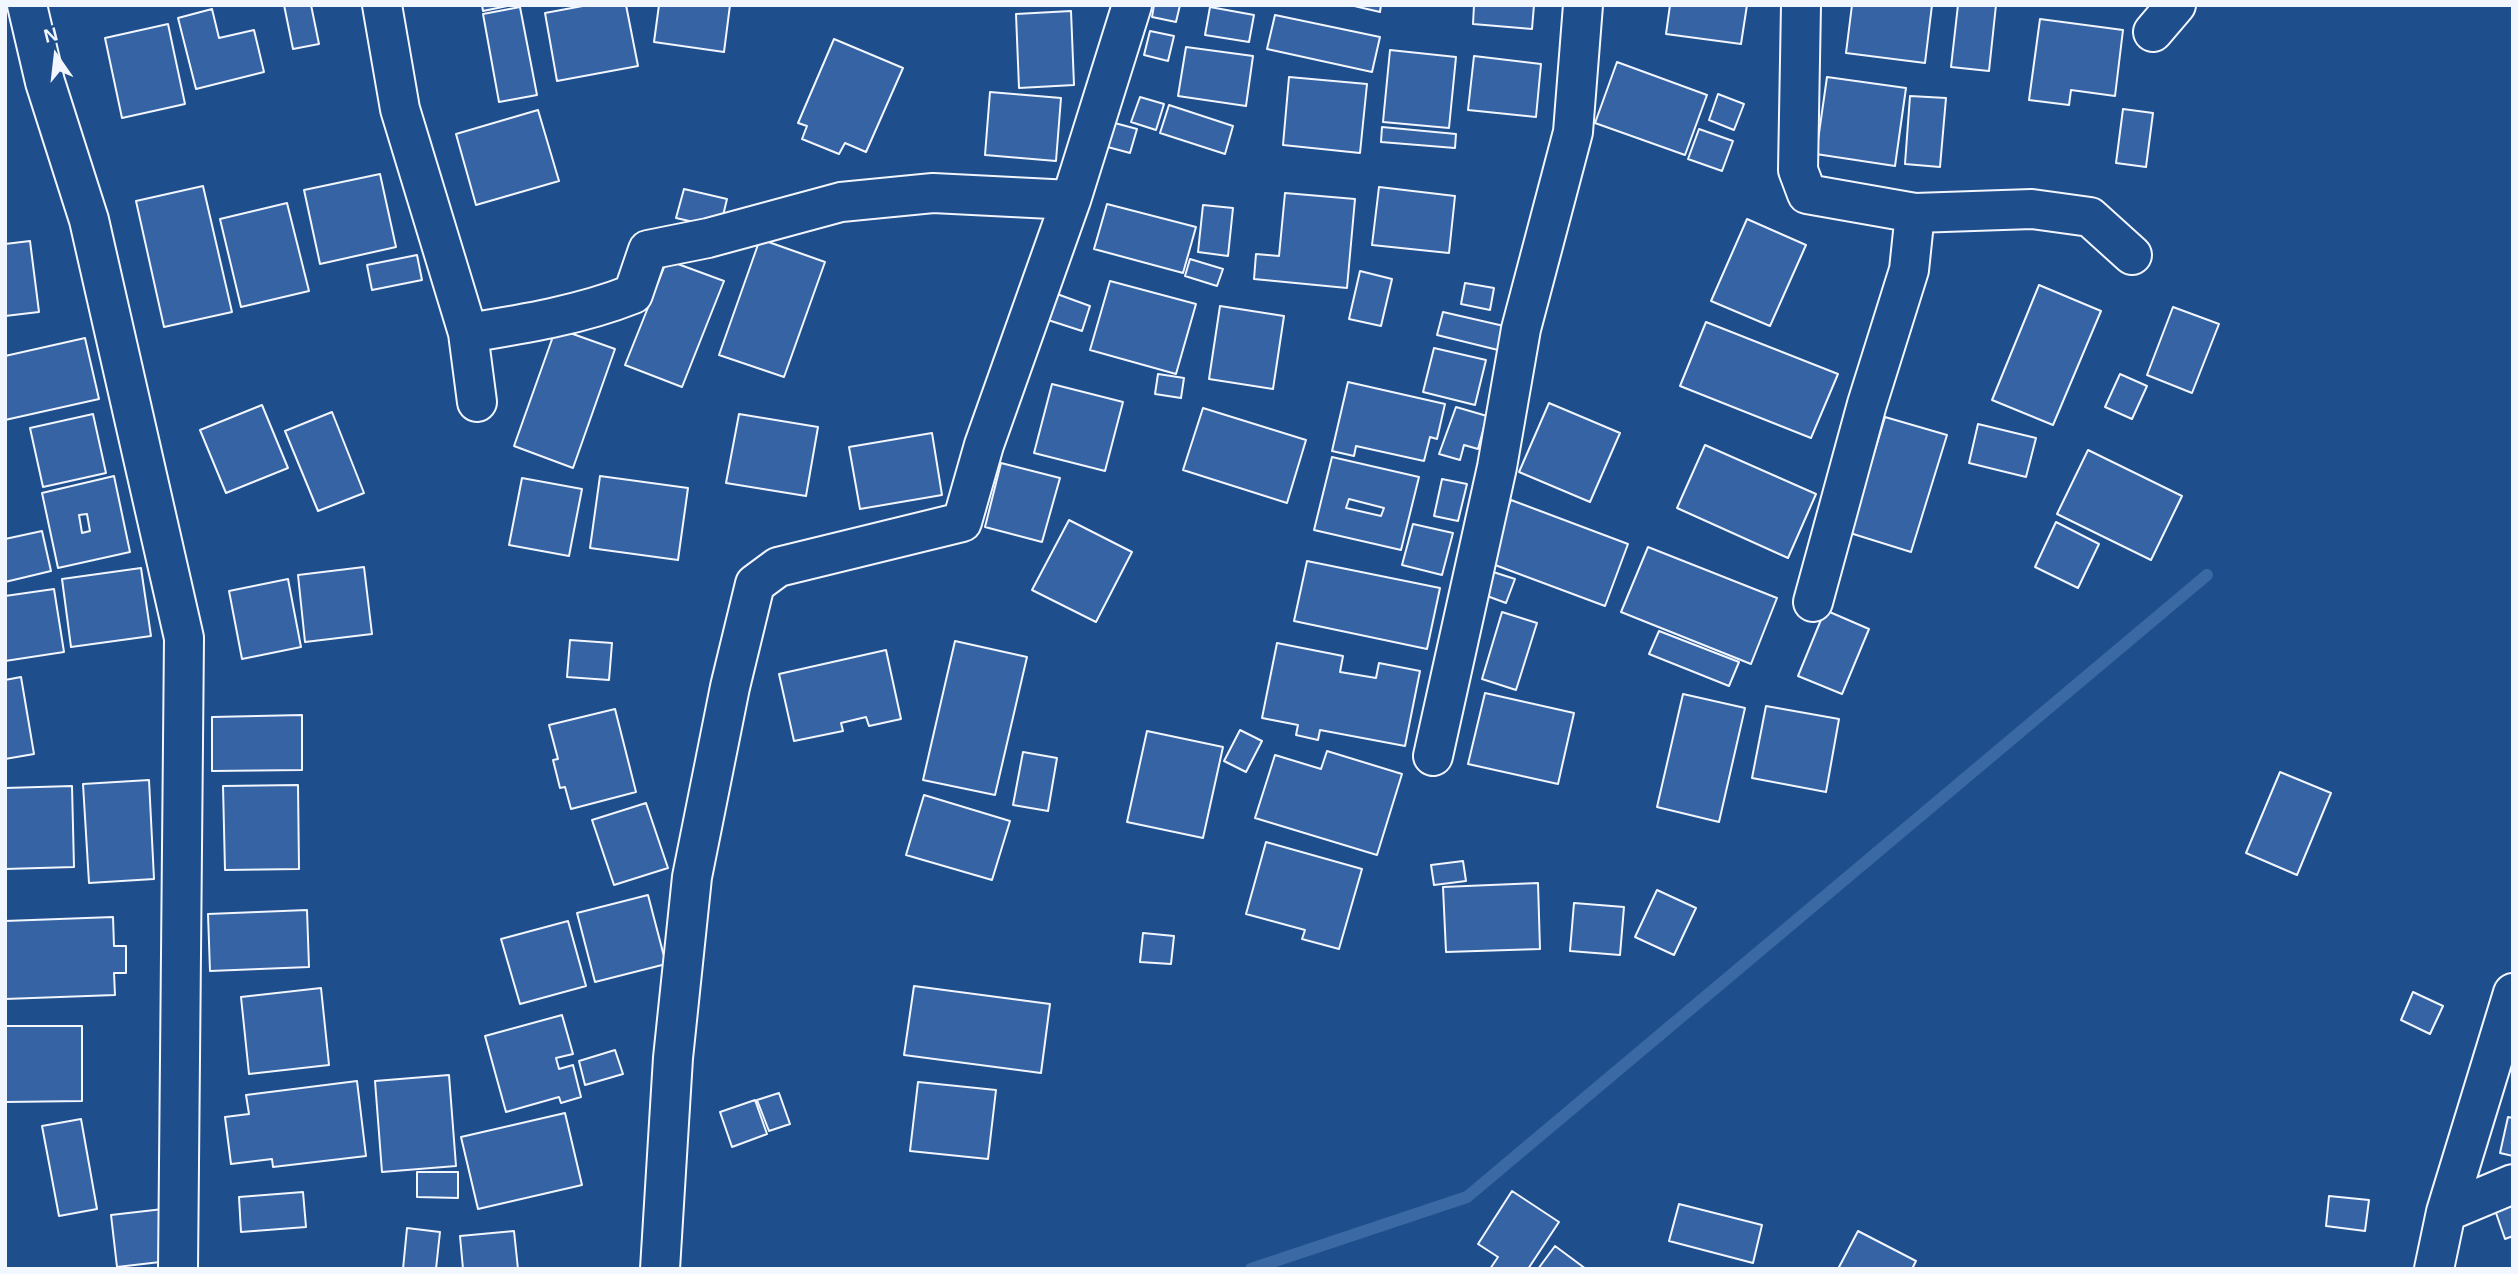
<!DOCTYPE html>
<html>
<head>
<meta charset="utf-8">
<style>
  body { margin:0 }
  #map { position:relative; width:2518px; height:1274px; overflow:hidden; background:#1f4e8c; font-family:Arial,sans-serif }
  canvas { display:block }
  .frame { position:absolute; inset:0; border:7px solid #f2f6ff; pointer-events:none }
  .north { position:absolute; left:21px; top:21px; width:70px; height:70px; -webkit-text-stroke:5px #1f4e8c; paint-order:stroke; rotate:346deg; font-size:19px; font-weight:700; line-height:28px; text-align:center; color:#f2f6ff }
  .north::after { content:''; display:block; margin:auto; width:24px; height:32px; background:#f2f6ff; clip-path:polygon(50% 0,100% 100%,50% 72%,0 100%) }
</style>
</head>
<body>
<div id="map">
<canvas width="2518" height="1274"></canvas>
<div class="frame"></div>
<div class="north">N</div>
</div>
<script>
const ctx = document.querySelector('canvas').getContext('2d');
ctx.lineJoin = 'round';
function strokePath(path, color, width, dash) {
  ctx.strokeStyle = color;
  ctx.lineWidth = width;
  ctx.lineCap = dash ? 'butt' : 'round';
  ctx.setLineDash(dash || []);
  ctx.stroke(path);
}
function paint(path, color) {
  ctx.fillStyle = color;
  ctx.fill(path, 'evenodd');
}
strokePath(new Path2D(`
  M 1251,1269 L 1467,1197 L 2207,575`), '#3b69a3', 12);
const building = new Path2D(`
  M 284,5 L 311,5 L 319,44 L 293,49 Z
  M 482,5 L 512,5 L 483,11 Z
  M 588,5 L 626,5 L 638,66 L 557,81 L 545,13 Z
  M 659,5 L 730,5 L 724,52 L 654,42 Z
  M 1154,5 L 1180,5 L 1176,22 L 1152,17 Z
  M 1350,5 L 1381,5 L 1380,12 Z
  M 1474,5 L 1534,5 L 1532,29 L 1473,24 Z
  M 1670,5 L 1747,5 L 1741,44 L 1666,34 Z
  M 1852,5 L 1932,5 L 1925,63 L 1846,53 Z
  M 1958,5 L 1996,5 L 1989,71 L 1951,67 Z
  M 520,7 L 537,95 L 499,102 L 483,14 Z
  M 1210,7 L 1254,15 L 1249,42 L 1205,35 Z
  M 212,9 L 219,38 L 254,30 L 264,72 L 196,89 L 178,18 Z
  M 1071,11 L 1074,85 L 1019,88 L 1016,14 Z
  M 1275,15 L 1380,37 L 1372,72 L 1267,49 Z
  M 2040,19 L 2123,30 L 2115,96 L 2071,90 L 2069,105 L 2029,100 Z
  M 168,24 L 185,104 L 122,118 L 105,38 Z
  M 1150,31 L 1174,36 L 1168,61 L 1144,55 Z
  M 834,39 L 903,68 L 866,152 L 845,143 L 839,154 L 802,139 L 807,126 L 798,123 Z
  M 1186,47 L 1253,56 L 1246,106 L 1178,96 Z
  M 1390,50 L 1456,57 L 1449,128 L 1383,122 Z
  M 1474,56 L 1541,64 L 1536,117 L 1468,110 Z
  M 1617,62 L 1707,95 L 1685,155 L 1595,123 Z
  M 1289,77 L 1367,84 L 1360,153 L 1283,145 Z
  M 1827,77 L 1906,88 L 1895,166 L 1816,154 Z
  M 990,92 L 1061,98 L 1056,161 L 985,155 Z
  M 1718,94 L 1744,104 L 1734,130 L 1709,120 Z
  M 1910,96 L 1946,98 L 1940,167 L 1905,164 Z
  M 1140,97 L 1164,104 L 1156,130 L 1131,122 Z
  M 1169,105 L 1233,126 L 1225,154 L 1160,133 Z
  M 2123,109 L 2153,113 L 2146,167 L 2116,163 Z
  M 538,110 L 559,181 L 476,205 L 456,134 Z
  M 1111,122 L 1137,129 L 1130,153 L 1104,146 Z
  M 1382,127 L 1456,134 L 1455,148 L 1381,142 Z
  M 1699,129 L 1733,141 L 1722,171 L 1688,159 Z
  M 380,174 L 396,247 L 320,264 L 304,190 Z
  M 203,186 L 232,312 L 164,327 L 136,201 Z
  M 1379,187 L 1455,196 L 1449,253 L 1372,245 Z
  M 684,189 L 727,199 L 720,228 L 676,218 Z
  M 1285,193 L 1355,199 L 1347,288 L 1254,279 L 1256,254 L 1279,256 Z
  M 287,203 L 309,291 L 241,307 L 220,219 Z
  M 1107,204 L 1196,227 L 1183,273 L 1094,249 Z
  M 1203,205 L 1233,208 L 1228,256 L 1198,252 Z
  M 1747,219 L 1806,245 L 1770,326 L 1711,301 Z
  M 760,239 L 825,262 L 784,377 L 719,355 Z
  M 30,241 L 39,312 L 5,316 L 5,244 Z
  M 417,255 L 422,280 L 372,290 L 367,265 Z
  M 1190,259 L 1223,269 L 1217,286 L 1185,276 Z
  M 667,260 L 724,281 L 682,387 L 625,365 Z
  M 1360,271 L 1392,279 L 1381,326 L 1349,319 Z
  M 1110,281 L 1196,304 L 1176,374 L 1090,350 Z
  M 1465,283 L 1494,288 L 1490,310 L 1461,304 Z
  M 2039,285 L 2101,311 L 2053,425 L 1992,400 Z
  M 1057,294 L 1090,306 L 1082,331 L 1048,320 Z
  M 1220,306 L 1284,316 L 1273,389 L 1209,379 Z
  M 2173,307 L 2219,324 L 2192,393 L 2147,375 Z
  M 1443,312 L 1504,326 L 1498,350 L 1437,335 Z
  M 1706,322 L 1838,374 L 1811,438 L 1680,386 Z
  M 556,328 L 615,349 L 573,468 L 514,446 Z
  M 85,338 L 99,399 L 5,420 L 5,356 Z
  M 1434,348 L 1486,360 L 1475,405 L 1423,392 Z
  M 1158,374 L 1184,378 L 1181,398 L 1155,394 Z
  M 2120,374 L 2147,386 L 2132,419 L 2105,407 Z
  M 1348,382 L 1445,404 L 1437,439 L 1430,437 L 1424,461 L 1356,446 L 1354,456 L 1332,451 Z
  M 1052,384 L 1123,402 L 1105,471 L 1034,453 Z
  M 1549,403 L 1620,433 L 1590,502 L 1519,472 Z
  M 262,405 L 288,468 L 226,493 L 200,430 Z
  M 1456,407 L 1487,416 L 1478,449 L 1464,445 L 1460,460 L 1439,454 Z
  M 1203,408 L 1306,440 L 1287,503 L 1183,470 Z
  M 332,412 L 364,493 L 318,511 L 285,431 Z
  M 93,414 L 106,473 L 43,487 L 30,428 Z
  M 739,414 L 818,427 L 806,496 L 726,483 Z
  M 1885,417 L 1947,435 L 1911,552 L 1850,533 Z
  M 1978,424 L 2036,438 L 2026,477 L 1969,463 Z
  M 932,433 L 942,495 L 860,509 L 849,447 Z
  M 1705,445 L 1816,494 L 1788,558 L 1677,508 Z
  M 2088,450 L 2182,496 L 2151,560 L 2057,514 Z
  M 1332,457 L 1419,477 L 1401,550 L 1314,530 ZM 1349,499 L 1384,508 L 1381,516 L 1346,508 Z
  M 1001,463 L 1060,478 L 1042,542 L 985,527 Z
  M 114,476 L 130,552 L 58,568 L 42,493 ZM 87,514 L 90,531 L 82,533 L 79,515 Z
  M 600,476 L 688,488 L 678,560 L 590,548 Z
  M 522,478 L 582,489 L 569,556 L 509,545 Z
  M 1442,479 L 1467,484 L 1458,521 L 1434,516 Z
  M 1511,500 L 1628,544 L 1605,606 L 1487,562 Z
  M 1069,520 L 1132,552 L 1096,622 L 1032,590 Z
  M 2056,522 L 2099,544 L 2078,588 L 2035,567 Z
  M 1413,524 L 1453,533 L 1442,575 L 1402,565 Z
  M 42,531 L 51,571 L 5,582 L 5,539 Z
  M 1648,547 L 1777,598 L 1751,664 L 1621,612 Z
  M 1307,561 L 1440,588 L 1427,649 L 1294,621 Z
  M 364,567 L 372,634 L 305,642 L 298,575 Z
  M 141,568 L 151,636 L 71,647 L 62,579 Z
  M 1487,570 L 1515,579 L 1506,603 L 1479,593 Z
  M 288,579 L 301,647 L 242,659 L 229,591 Z
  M 54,589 L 64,652 L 5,661 L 5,596 Z
  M 1825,610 L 1869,629 L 1842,694 L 1798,676 Z
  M 1502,612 L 1537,623 L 1516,690 L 1482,679 Z
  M 1659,631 L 1739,662 L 1729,686 L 1649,654 Z
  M 570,640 L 612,643 L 609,680 L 567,677 Z
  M 955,641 L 1027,657 L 995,795 L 923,780 Z
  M 1277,643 L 1343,656 L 1340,672 L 1376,678 L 1379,663 L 1420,671 L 1405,746 L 1320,730 L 1318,740 L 1296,735 L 1298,725 L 1262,718 Z
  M 886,650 L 901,719 L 869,726 L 866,717 L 841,723 L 843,731 L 794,741 L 779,674 Z
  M 21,677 L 34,754 L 5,759 L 5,680 Z
  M 1485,693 L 1574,713 L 1558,784 L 1468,764 Z
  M 1683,694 L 1745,708 L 1719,822 L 1657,807 Z
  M 1766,706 L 1839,719 L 1826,792 L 1752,778 Z
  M 615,709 L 636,792 L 571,809 L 565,787 L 560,788 L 553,760 L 558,759 L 549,725 Z
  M 302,715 L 302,770 L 212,771 L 212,717 Z
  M 1240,730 L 1262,741 L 1246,772 L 1224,761 Z
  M 1147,731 L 1223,747 L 1203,838 L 1127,822 Z
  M 1327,751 L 1402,774 L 1377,855 L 1255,818 L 1275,755 L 1321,769 Z
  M 1023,752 L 1057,758 L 1048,811 L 1013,805 Z
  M 2280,772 L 2331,793 L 2297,875 L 2246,853 Z
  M 149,780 L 154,879 L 89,883 L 83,784 Z
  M 298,785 L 299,869 L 225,870 L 223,786 Z
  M 72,786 L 74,867 L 5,869 L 5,788 Z
  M 924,795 L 1010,821 L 992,880 L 906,855 Z
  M 646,803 L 668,868 L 614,885 L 592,820 Z
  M 1266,842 L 1362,869 L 1339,949 L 1302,939 L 1305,930 L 1246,914 Z
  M 1463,861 L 1466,881 L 1434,885 L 1431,865 Z
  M 1538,883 L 1540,949 L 1446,952 L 1443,887 Z
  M 1657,890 L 1696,908 L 1674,955 L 1635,937 Z
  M 648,895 L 666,964 L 595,982 L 577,913 Z
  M 1574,903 L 1624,907 L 1620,955 L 1570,951 Z
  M 307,910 L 309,967 L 210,971 L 208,914 Z
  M 113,917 L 114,946 L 126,946 L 126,973 L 114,973 L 115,995 L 5,999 L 5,921 Z
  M 568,921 L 586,986 L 520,1004 L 501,939 Z
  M 1143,933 L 1174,936 L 1171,964 L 1140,962 Z
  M 914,986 L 1050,1004 L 1041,1073 L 904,1055 Z
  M 321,988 L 329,1065 L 249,1074 L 241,997 Z
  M 2413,992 L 2443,1006 L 2430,1034 L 2401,1020 Z
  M 562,1015 L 573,1054 L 556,1058 L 559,1069 L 573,1065 L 581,1097 L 561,1103 L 559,1097 L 506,1112 L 485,1036 Z
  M 5,1026 L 82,1026 L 82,1101 L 5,1102 Z
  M 615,1050 L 623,1074 L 585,1085 L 579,1061 Z
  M 449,1075 L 456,1166 L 382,1172 L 375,1081 Z
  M 357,1081 L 366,1156 L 273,1167 L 272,1159 L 231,1164 L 225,1117 L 249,1114 L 246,1095 Z
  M 918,1082 L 996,1090 L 988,1159 L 910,1151 Z
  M 779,1093 L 790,1124 L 769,1131 L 757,1100 Z
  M 755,1100 L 767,1134 L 732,1147 L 720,1112 Z
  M 565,1113 L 582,1185 L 478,1209 L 461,1137 Z
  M 2508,1117 L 2513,1118 L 2513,1156 L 2500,1153 Z
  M 81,1119 L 97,1209 L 59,1216 L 42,1126 Z
  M 417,1172 L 458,1172 L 458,1198 L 417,1197 Z
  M 1512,1191 L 1559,1222 L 1528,1269 L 1490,1269 L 1498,1257 L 1478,1244 Z
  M 303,1192 L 306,1227 L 241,1232 L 239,1197 Z
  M 2329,1196 L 2369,1200 L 2365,1231 L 2326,1226 Z
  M 1679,1204 L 1762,1225 L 1753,1263 L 1669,1241 Z
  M 2513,1204 L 2513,1236 L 2505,1239 L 2495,1210 Z
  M 163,1209 L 169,1261 L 117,1267 L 111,1215 Z
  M 407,1228 L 440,1232 L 436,1269 L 403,1269 Z
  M 514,1231 L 518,1269 L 463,1269 L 460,1236 Z
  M 1858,1231 L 1916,1261 L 1912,1269 L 1838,1269 Z
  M 1555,1246 L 1586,1269 L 1538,1269 Z`);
paint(building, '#3563a3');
strokePath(building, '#f2f6ff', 2);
const minor = new Path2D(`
  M 27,5 L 45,82 L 89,220 L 184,638 L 178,1269
  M 382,5 L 400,109 L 468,333 L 477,402
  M 1801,5 L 1798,170 L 1807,194 L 1915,213 L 2032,209 L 2090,217 L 2132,255
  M 2153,32 L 2176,5
  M 468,333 C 524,324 580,315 633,294 L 648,250 L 708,238 L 841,202 L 933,193 L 1071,200
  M 1813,602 L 1867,404 L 1909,270 L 1915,213
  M 1433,756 L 1497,467 L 1521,329 L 1573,132 L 1583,5
  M 2446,1212 L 2513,1184
  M 660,1269 L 673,1058 L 692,877 L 730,687 L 755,584 L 778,567 L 962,522 L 984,445 L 1071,200 L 1132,5
  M 2434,1269 L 2446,1212 L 2513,993`);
strokePath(minor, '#f2f6ff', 42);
strokePath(minor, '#1f4e8c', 38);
</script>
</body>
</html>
